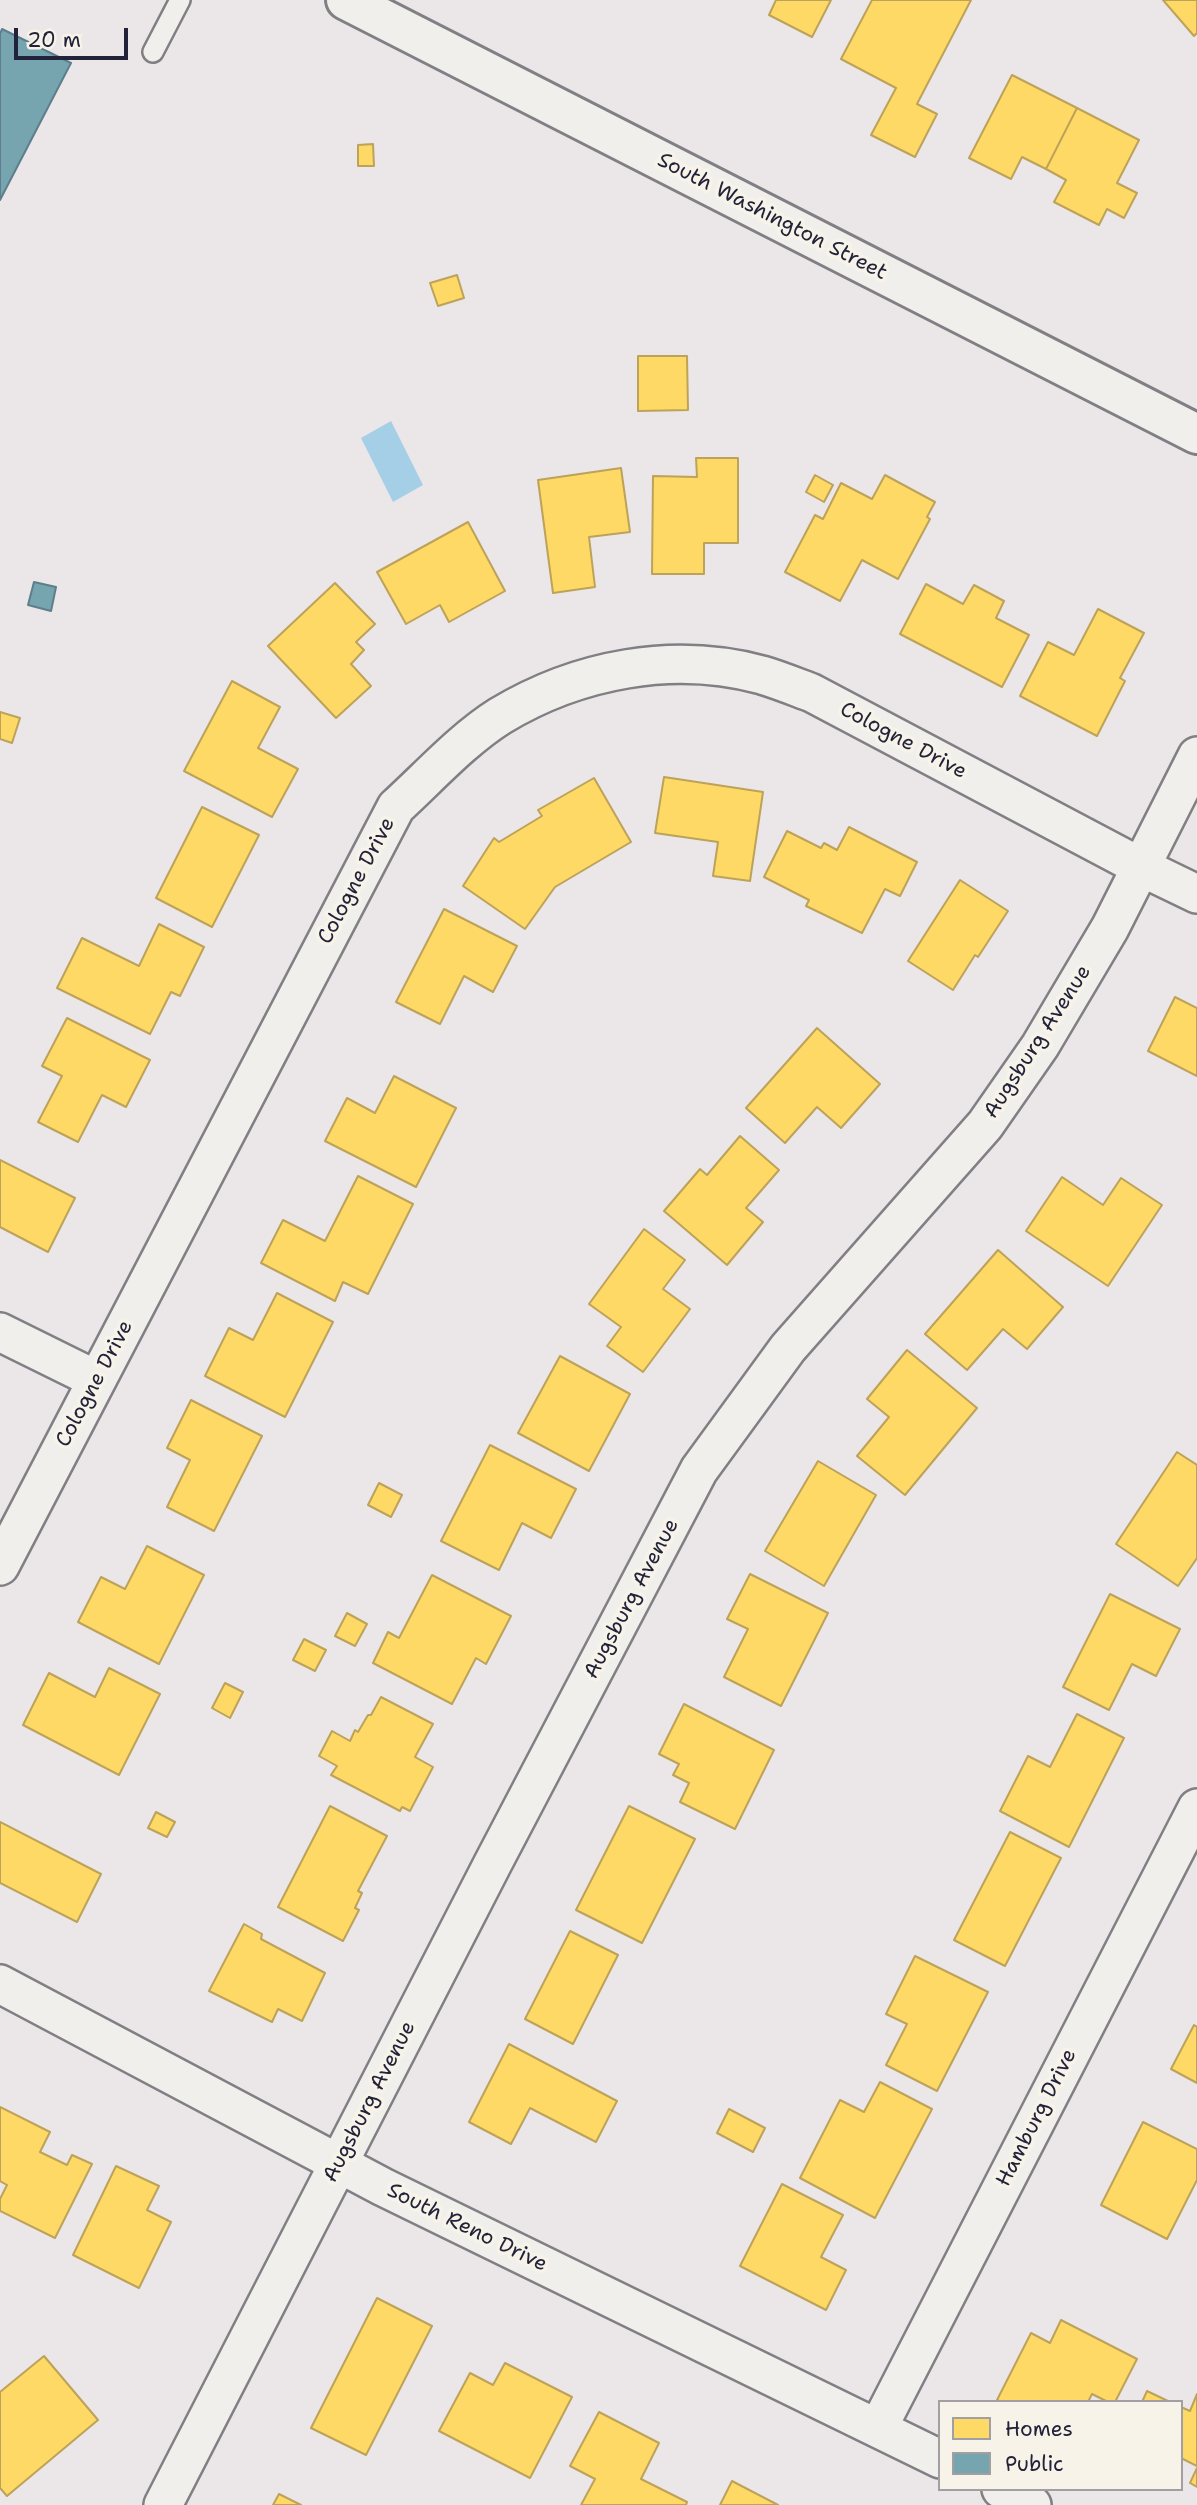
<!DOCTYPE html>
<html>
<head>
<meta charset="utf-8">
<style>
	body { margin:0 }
	#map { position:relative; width:1197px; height:2505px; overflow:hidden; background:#ebe6e7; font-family:"Shantell Sans",sans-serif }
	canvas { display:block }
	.legend { position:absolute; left:938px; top:2400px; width:245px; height:91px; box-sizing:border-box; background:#f7f3e8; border:2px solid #a29fa3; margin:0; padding:9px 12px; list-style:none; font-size:21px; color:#22223b }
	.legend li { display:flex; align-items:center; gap:14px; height:35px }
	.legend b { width:35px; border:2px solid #a29fa3 }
	.scale { position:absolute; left:14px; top:28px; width:114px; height:32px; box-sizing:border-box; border:4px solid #22223b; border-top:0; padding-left:9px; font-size:21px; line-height:24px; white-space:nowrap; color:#22223b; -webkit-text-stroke:5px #f7f3e8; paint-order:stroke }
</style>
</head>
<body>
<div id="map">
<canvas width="1197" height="2505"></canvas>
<ul class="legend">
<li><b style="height:19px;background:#ffd966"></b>Homes</li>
<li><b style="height:19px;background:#76a5af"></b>Public</li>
</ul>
<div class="scale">20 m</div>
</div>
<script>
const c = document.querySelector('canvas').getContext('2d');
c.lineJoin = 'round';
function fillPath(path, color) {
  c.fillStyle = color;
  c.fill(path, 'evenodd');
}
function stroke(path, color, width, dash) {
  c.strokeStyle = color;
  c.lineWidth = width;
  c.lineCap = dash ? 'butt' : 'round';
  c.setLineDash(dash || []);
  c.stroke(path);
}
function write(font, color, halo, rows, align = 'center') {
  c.font = font + ' "Shantell Sans",sans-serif';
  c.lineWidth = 7;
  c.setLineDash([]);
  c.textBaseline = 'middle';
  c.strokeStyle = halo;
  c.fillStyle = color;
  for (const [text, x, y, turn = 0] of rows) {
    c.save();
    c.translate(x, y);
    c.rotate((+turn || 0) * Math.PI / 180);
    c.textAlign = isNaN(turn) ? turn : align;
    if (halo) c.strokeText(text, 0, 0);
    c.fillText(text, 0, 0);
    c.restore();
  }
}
const water = new Path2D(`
	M391 421 423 485 393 502 361 438Z`);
const homes = new Path2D(`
	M776 0H831L812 37 769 15Z
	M872 0H971L917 104 937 114 915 157 871 135 896 88 841 59Z
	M1163 0H1197V33L1194 36Z
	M1012 75 1077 108 1046 169 1022 157 1011 179 969 158Z
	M1077 108 1139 140 1117 183 1137 193 1124 218 1107 209 1099 225 1054 202 1066 180 1046 169Z
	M373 144 374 166H358V145Z
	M457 275 464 298 438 306 430 283Z
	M638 356H687L688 410 638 411Z
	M696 458H738V543H704V574H652L653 476 697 477Z
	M621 468 630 532 589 537 595 587 553 593 538 480Z
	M815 475 833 485 824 502 806 492Z
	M885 475 935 502 927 517 930 519 898 579 862 560 840 601 785 572 815 515 823 519 841 483 872 499Z
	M468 522 505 591 449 622 440 605 406 624 377 572Z
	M335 583 375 624 356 642 364 650 351 664 371 686 336 718 268 646Z
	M926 584 963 604 974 585 1004 601 996 618 1029 635 1002 687 900 634Z
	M1098 609 1144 633 1120 678 1125 681 1097 736 1020 696 1048 642 1074 655Z
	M232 681 280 707 258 748 298 769 272 817 184 771Z
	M0 712 20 718 12 743 0 739Z
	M664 777 763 792 750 881 713 876 718 842 655 833Z
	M594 778 631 842 555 887 525 929 463 886 494 838 499 842 542 816 538 810Z
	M202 807 259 835 212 927 156 898Z
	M849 827 917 862 900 896 885 889 862 933 806 906 809 900 764 877 787 831 821 848 824 843 837 850Z
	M960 880 1008 911 978 957 975 955 953 990 908 961Z
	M444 909 517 946 493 992 464 976 440 1024 396 1002Z
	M159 924 204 947 180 996 171 992 150 1034 57 988 82 938 139 966Z
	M1175 997 1197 1008V1076L1148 1051Z
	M67 1018 150 1060 126 1107 102 1095 78 1142 38 1122 62 1076 42 1066Z
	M817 1028 880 1084 841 1128 817 1107 785 1143 746 1108Z
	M394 1076 456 1108 416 1187 325 1141 347 1098 375 1113Z
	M740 1136 779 1170 746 1208 763 1222 727 1265 664 1211 700 1169 707 1175Z
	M0 1160 75 1198 48 1252 0 1227Z
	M358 1176 413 1204 368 1294 343 1282 335 1301 261 1263 283 1220 325 1241Z
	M1062 1177 1103 1205 1121 1178 1162 1205 1108 1286 1026 1231Z
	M644 1229 685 1260 663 1289 690 1309 643 1372 607 1346 621 1327 589 1304Z
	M998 1250 1063 1307 1027 1349 1003 1329 967 1370 925 1334Z
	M277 1293 333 1322 285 1417 205 1376 229 1328 253 1340Z
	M907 1350 977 1408 905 1495 857 1456 889 1417 867 1399Z
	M560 1356 630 1394 589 1471 518 1433Z
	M191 1400 262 1436 214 1531 167 1507 190 1460 167 1448Z
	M490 1445 576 1489 551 1538 522 1523 499 1570 441 1541Z
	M1177 1452 1197 1465V1558L1178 1586 1116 1544Z
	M818 1461 876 1495 824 1586 765 1551Z
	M379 1483 402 1495 391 1517 368 1505Z
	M147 1546 204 1575 159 1664 78 1622 101 1577 125 1589Z
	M750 1574 828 1613 781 1706 724 1677 748 1629 727 1619Z
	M432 1575 511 1616 486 1664 476 1658 452 1704 373 1663 388 1632 399 1638Z
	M1110 1594 1180 1629 1156 1676 1132 1664 1109 1710 1063 1687Z
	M347 1613 367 1624 355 1646 335 1636Z
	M304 1639 326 1650 315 1671 293 1660Z
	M109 1668 160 1694 119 1775 23 1725 49 1673 95 1697Z
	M225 1683 243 1692 230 1718 212 1708Z
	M381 1697 433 1724 415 1757 433 1767 410 1811 402 1807 400 1811 331 1775 337 1766 319 1756 332 1731 350 1741 355 1730 358 1732 368 1715H371Z
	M684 1704 774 1750 735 1829 680 1802 689 1783 673 1775 679 1764 659 1754Z
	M1077 1714 1124 1738 1069 1847 1000 1811 1028 1756 1050 1767Z
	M330 1806 387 1836 358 1891 362 1893 355 1908 359 1910 343 1941 278 1907Z
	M629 1806 695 1839 642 1943 576 1910Z
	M156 1812 175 1822 167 1837 148 1828Z
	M0 1822 101 1874 77 1922 0 1883Z
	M1010 1832 1061 1858 1005 1966 954 1940Z
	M244 1924 262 1934 261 1939 325 1973 302 2021 278 2009 272 2022 209 1991Z
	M570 1931 618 1955 573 2044 525 2019Z
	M915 1956 988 1992 937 2091 886 2065 907 2024 886 2014Z
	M1194 2025 1197 2027V2083L1171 2069Z
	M509 2044 617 2101 596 2142 530 2108 511 2144 469 2122Z
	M880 2082 932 2109 875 2218 800 2178 840 2100 864 2112Z
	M0 2107 50 2132 40 2152 67 2165 72 2155 92 2164 55 2238 0 2211V2199L7 2185 0 2181Z
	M729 2109 765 2128 753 2152 717 2133Z
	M1143 2122 1197 2149V2180L1167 2239 1101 2205Z
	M116 2166 159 2186 147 2210 171 2222 139 2288 73 2255Z
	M782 2184 843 2215 821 2257 846 2270 826 2310 740 2266Z
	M377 2298 432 2326 366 2455 311 2428Z
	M1061 2320 1137 2359 1115 2402H1108L1092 2394 1088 2402H1001L997 2400 1031 2333 1050 2343Z
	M44 2356 98 2420 7 2496 0 2488V2392Z
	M505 2363 572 2397 530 2478 439 2431 470 2373 493 2385Z
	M1147 2391 1170 2402H1142Z
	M1197 2394V2466L1181 2458V2407L1190 2411Z
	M599 2412 659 2443 641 2479 687 2502 686 2505H581L595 2479 570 2466Z
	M1197 2468V2487L1190 2483Z
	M732 2481 778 2505H720Z
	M279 2494 301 2505H273Z`);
const public = new Path2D(`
	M2 29 71 63 0 200V34Z
	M34 582 56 587 51 611 28 605Z`);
const lane = new Path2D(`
	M153 52 180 0`);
const street = new Path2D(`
	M0 1332 97 1380
	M0 1566 396 807C429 777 462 740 500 716 578 669 673 651 762 675 779 680 796 687 812 693L1141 867 1197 894
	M0 1984 383 2187 940 2459
	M878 2428 1197 1808
	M1001 2489 1032 2505
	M163 2505 493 1863 699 1470 788 1348 985 1125 1040 1046 1110 928 1197 756`);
const secondary = new Path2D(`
	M346 0 1197 434`);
const streetNames = [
	["South Washington Street",772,217,27],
	["Cologne Drive",903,741,28],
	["Cologne Drive",357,881,-62],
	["Augsburg Avenue",1038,1042,-57],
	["Cologne Drive",95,1384,-62],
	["Augsburg Avenue",632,1599,-62],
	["Augsburg Avenue",370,2102,-63],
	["Hamburg Drive",1037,2118,-63],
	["South Reno Drive",467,2228,26]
];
fillPath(water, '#a5cfe7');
fillPath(homes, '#ffd966');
stroke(homes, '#bda259', 2);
fillPath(public, '#76a5af');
stroke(public, '#5d7e8c', 2);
stroke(lane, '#817f84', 24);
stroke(street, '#817f84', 42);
stroke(secondary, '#817f84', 44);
stroke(lane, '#f1efec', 19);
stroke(street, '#f1efec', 37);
stroke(secondary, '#f1efec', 38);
write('21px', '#22223b', '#f7f3e8', streetNames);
</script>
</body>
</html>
